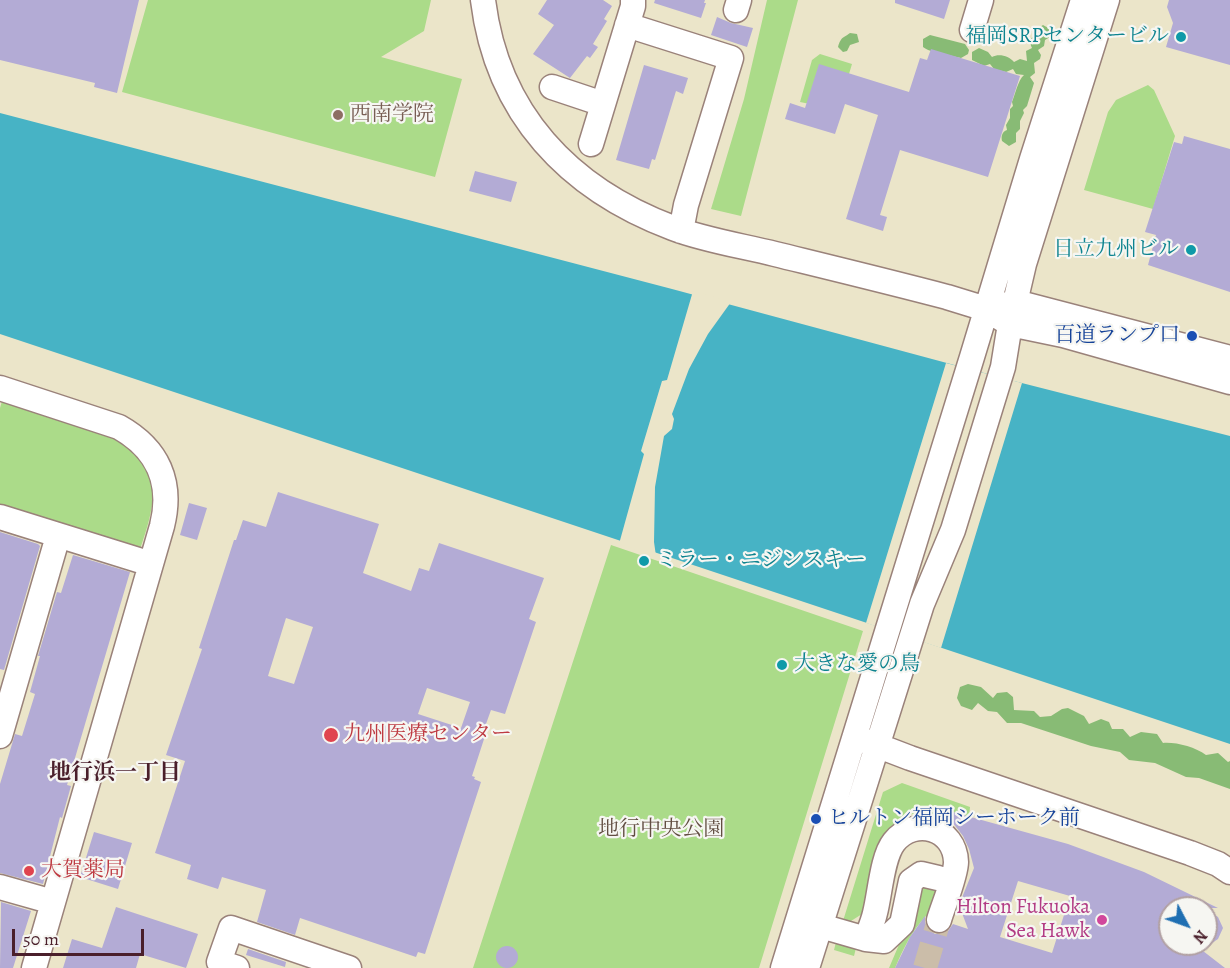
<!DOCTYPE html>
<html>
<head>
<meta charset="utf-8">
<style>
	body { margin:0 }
	#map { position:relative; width:1230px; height:968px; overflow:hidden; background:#ebe5c9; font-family:Alegreya,serif }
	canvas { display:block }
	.north { position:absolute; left:1158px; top:896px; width:60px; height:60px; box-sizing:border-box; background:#f6f6f2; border:2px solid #b1a0a2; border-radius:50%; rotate:131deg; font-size:16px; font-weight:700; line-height:24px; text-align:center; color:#4a1f2b }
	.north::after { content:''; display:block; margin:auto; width:21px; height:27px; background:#1f6fb2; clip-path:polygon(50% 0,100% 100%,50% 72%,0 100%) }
	.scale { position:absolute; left:12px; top:929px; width:132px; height:27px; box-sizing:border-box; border:3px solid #4a1f2b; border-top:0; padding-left:8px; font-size:18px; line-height:21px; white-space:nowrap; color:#4a1f2b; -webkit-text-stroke:4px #f6f6f2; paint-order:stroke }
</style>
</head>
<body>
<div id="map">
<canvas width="1230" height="968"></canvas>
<div class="north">N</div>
<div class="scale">50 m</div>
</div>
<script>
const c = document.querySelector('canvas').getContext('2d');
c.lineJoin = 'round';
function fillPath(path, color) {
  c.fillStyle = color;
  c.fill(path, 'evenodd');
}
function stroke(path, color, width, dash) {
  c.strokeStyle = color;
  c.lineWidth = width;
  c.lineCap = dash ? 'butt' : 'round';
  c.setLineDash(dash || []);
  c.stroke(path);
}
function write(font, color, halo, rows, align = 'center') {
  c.font = font + ' Alegreya,"Noto Serif JP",serif';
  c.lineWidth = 4.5;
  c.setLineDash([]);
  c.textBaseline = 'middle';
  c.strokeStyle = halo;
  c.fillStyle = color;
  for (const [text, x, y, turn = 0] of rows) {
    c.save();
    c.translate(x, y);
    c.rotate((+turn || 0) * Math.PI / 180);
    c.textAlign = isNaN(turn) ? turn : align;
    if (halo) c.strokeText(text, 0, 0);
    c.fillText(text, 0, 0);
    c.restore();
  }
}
const green = new Path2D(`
	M148 0H431L424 31 381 57 462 79 435 177 122 92Z
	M767 0H798L741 216 711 209 744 99Z
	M820 54 852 64 849 74 810 104 800 102 812 60Z
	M1148 85 1154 90 1175 136 1153 209 1084 190 1108 112 1116 100Z
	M2 401 114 438C166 468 156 502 140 550L0 506V408Z
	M611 545 863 631 759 968H473Z
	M902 783 970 807 969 817 943 809 941 815C932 814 922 812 913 814 875 821 870 883 862 914L851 921H843L883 792Z
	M924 886 938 892 931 917 926 916C912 931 903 949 895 968H889Z
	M836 942 856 948 854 956 834 950Z`);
const forest = new Path2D(`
	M1043 25 1050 29V37L1045 40 1044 46 1038 50 1041 55 1040 59 1034 63 1035 73 1030 77 1034 83 1027 106 1023 110 1024 113 1020 121V129L1016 133V142L1009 146 1002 141C1001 136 1002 132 1007 130L1006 125 1010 118V109L1013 106 1012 102C1015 95 1018 80 1024 75L1016 74 1013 69 1006 72 994 69 990 64 984 66 972 60V52L979 48 988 52 992 57C999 53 1009 56 1014 62L1020 59 1027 61 1026 51 1032 48C1029 42 1030 37 1036 35L1037 29Z
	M850 33 857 34 859 42 850 45 847 51 843 52 838 47C841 36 844 38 850 33Z
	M930 35 965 44 969 50 968 54 961 58C950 55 930 53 923 47V39Z
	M968 684 981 687 993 698 997 693 1007 692 1013 697 1014 710 1034 711 1040 717 1051 716 1062 709 1068 708 1084 716 1089 724 1101 719 1109 722 1112 729H1123L1130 737 1141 732 1157 734 1163 743C1176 742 1195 747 1206 755L1218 753 1228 762 1230 761V789L1199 778 1186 777 1155 763 1129 760 1120 752 1091 746 1021 723H1007L997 712 988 711 978 703 972 710 961 706 957 698 960 687Z`);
const water = new Path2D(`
	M0 113 672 289 1010 380 1230 436V744L0 334Z`);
const pier = new Path2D(`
	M693 291 731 302 708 334 689 369 672 414 674 419 672 429 664 436 655 487 654 542 656 556 619 544 644 454 641 451 662 381 667 380Z
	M946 363 1022 383 941 648 866 623Z`);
const building = new Path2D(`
	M0 0H139L117 93 94 87 95 83 0 60Z
	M547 0H603L612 6 604 19 607 21 593 44 598 47 590 58 587 56 570 78 533 54 554 25 538 14Z
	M655 0H705L704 3H706L701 18 654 3Z
	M895 0H950L944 19 895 3Z
	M1169 0H1230V65L1166 47 1173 23 1167 7Z
	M717 17 731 23 753 28 747 47 711 35Z
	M931 49 1020 76 988 177 900 150 880 215 887 217 883 231 846 219 878 115 845 104 835 134 785 119 790 103 805 108 819 64 909 92 920 58 927 60Z
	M644 65 688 78 683 94 676 91 655 160 652 159 649 169 616 160Z
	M1184 136 1230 149V292L1148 265 1156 235 1145 232 1174 142 1182 144Z
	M475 171 517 182 511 202 469 191Z
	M278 492 379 524 363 573 411 591 419 568 429 571 439 543 544 578 529 619 536 622 505 714 491 710 482 735 485 736 472 776 475 777 474 779 481 782 425 954 418 952 416 957 300 918 295 935 257 922 266 890 222 877 218 889 187 879 191 865 155 853 185 761 166 755 202 649 199 648 234 540H236L243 520 266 527ZM286 618 313 627 294 684 268 676ZM427 688 470 702 461 728 418 714Z
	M189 503 207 508 197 540 180 535Z
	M0 532 38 544 40 546 4 670 0 669Z
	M73 555 130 572 67 785 71 786 62 818 60 817 43 884 0 873V784L15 734 22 736 35 694 30 692 40 656H38L57 592 61 593Z
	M942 809 1068 844 1144 872 1218 908H1170V944H1194L1225 968H895L910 937 925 916V922L928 929 935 934H943L948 931 953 924 968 929 959 905 974 868 969 849 963 836ZM1018 881 1070 896 1052 953 1000 937Z
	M94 832 132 843 118 889 80 877Z
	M1 902 31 911 13 968H0Z
	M116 907 198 934 186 968 140 954 136 968H63L72 939 102 948Z
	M1206 909 1218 917 1223 928 1218 939 1206 947Z
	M496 957a11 11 0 1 1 22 0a11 11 0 1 1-22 0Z
	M248 949 286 962 285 967 246 955Z`);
const minorTunnel = new Path2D(`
	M925 968 939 920`);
const minor = new Path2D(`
	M483 0C497 114 569 189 673 228 704 240 743 246 775 254 832 268 890 282 947 297L986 309 1010 324 1063 335 1230 382
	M736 10 739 0
	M627 25 731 58 686 205 681 231
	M972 30 981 0
	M552 87 603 104
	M591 144 633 6V0
	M1000 306 1016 302 1230 358
	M0 388 119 427C158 449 173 482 162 526L34 968
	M0 517 151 564
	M0 736 58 536
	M863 740 910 758 1190 853 1218 864 1230 872
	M0 887 53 902
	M807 922 866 939C869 931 873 922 875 913 880 894 882 857 894 842 915 816 955 828 956 862 956 876 943 906 939 920
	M866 939 884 941 902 924 911 881 921 874 938 878
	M237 968 219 962 231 928 349 968
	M783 968 972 357 1032 159 1083 0
	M807 968 922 604 953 530 1003 367 1010 324 1024 264 1107 0`);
const markers = [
	[1181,37,6,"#0f9aa8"],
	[338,115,6,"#8d6e63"],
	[1191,250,6,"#0f9aa8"],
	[1192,336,6,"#1a4fb4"],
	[644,561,6,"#0f9aa8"],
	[782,665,6,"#0f9aa8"],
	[331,735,8,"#e0444e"],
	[816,819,6,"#1a4fb4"],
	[29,871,6,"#e0444e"],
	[1102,920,6,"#d1479c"]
];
const cultureNames = [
	["福岡SRPセンタービル",1169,37],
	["日立九州ビル",1179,250],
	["ミラー・ニジンスキー",656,561,"left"],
	["大きな愛の鳥",794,665,"left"]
];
const educationNames = [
	["西南学院",350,115]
];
const transitNames = [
	["百道ランプ口",1180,336],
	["ヒルトン福岡シーホーク前",828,819,"left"]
];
const healthNames = [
	["九州医療センター",344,735],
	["大賀薬局",41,871]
];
const parkNames = [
	["地行中央公園",661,830]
];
const hotelNames = [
	["Hilton Fukuoka",1090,908],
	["Sea Hawk",1090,932]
];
const neighbourhoodNames = [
	["地行浜一丁目",115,774]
];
fillPath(green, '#abdb89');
fillPath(forest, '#88bb75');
fillPath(water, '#47b3c5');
fillPath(pier, '#ebe5c9');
fillPath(building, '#b3abd5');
stroke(minorTunnel, '#cbbda9', 24, [24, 12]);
stroke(minor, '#9a827a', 27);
stroke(minor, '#fff', 24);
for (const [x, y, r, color] of markers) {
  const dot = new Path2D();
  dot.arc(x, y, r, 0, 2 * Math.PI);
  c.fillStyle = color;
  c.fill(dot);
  stroke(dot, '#f6f6f2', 2);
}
write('21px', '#0d838f', '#f6f6f2', cultureNames, 'right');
write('21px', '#785e54', '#f6f6f2', educationNames, 'left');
write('21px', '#164399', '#f6f6f2', transitNames, 'right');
write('21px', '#be3a42', '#f6f6f2', healthNames, 'left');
write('21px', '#624e42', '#f6f6f2', parkNames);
write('21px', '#b23c85', '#f6f6f2', hotelNames, 'right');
write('bold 22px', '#4a1f2b', '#f6f6f2', neighbourhoodNames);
</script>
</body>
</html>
